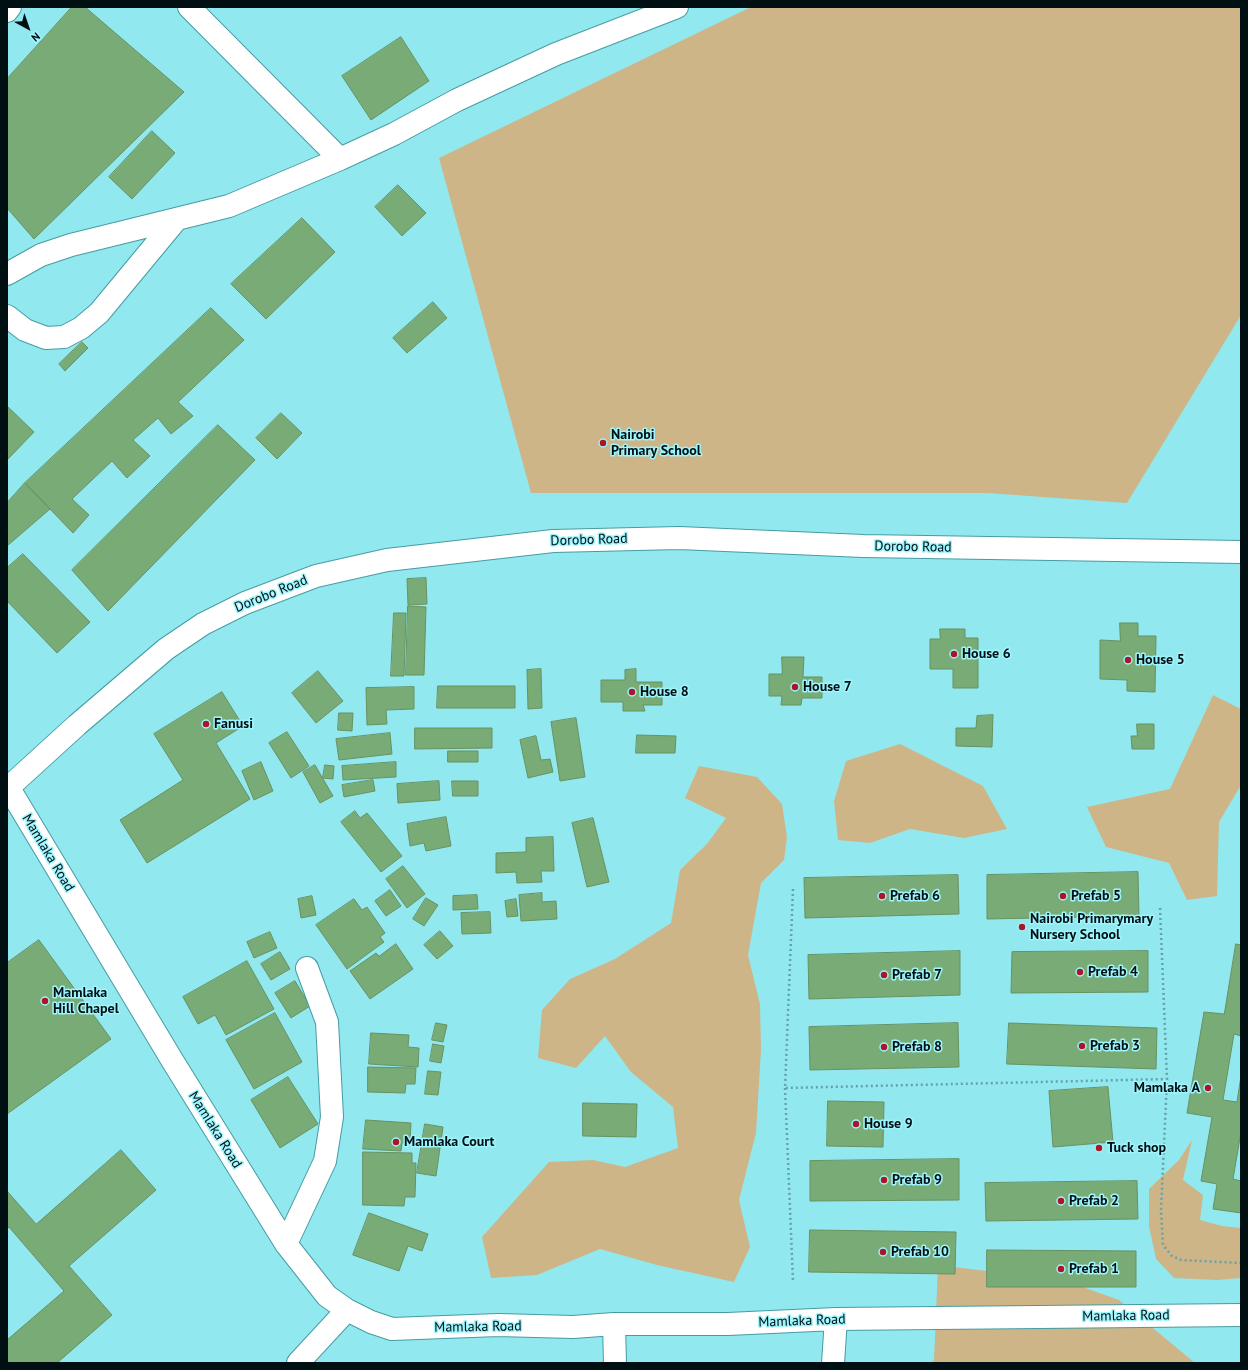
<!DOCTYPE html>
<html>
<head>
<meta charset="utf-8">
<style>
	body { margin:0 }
	#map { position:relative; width:1248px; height:1370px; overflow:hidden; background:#92e8ef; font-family:"PT Sans",sans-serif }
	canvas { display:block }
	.frame { position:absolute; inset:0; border:8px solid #000f12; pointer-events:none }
	.north { position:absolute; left:8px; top:8px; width:40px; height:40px; -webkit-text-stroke:3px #9ff5fd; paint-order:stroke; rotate:140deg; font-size:11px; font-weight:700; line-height:16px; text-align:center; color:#000f12 }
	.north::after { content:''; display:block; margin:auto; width:14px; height:18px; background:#000f12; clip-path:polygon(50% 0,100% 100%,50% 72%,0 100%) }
</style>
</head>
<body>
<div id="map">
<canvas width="1248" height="1370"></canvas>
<div class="frame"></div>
<div class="north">N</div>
</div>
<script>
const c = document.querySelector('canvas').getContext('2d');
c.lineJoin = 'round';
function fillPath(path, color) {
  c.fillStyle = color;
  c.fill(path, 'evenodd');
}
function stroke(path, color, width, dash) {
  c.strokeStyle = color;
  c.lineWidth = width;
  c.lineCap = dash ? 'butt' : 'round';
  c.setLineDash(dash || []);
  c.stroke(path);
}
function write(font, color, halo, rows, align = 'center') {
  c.font = font + ' "PT Sans",sans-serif';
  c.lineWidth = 3;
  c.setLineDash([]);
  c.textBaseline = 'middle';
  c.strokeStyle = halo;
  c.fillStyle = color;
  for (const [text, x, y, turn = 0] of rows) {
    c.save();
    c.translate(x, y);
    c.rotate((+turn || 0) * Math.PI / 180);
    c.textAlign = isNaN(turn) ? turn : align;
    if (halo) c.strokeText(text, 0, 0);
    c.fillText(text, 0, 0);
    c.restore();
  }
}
const green = new Path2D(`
	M751 7H1241V315L1127 503 987 493H531L439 158Z
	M1213 695 1241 709V785L1219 822 1217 896 1187 900 1169 863 1106 847 1087 807 1170 789Z
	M900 744 983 786 1007 829 964 838 910 829 870 843 838 840 834 801 846 761Z
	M699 766 757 777 782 804 787 837 784 860 761 883 748 955 760 1004 761 1050 756 1133 739 1200 750 1247 734 1282 657 1265 600 1249 537 1275 491 1278 482 1237 549 1162 593 1160 625 1167 678 1148 673 1107 631 1072 605 1036 576 1068 538 1058 542 1010 570 979 615 959 671 923 680 870 707 844 726 818 685 798Z
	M1192 1140 1183 1180 1203 1195 1200 1220 1222 1226 1241 1228V1278L1217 1280 1174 1278 1156 1259 1149 1226V1189L1179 1160Z
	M938 1265 1027 1276 1080 1286 1119 1300 1195 1363H931L934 1360Z`);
const building = new Path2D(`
	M72 7H85L184 92 34 239 7 208V79Z
	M401 37 429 81 371 120 342 76Z
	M152 131 175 153 132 199 109 177Z
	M398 185 426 213 402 236 375 207Z
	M302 218 335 252 266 319 231 284Z
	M433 302 447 318 407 353 393 338Z
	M211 308 244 340 178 402 193 416 171 434 158 418 133 440 150 456 127 478 112 461 72 499 89 515 73 533 25 483Z
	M82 342 88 348 65 371 59 364Z
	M7 406 34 432 7 460Z
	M281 413 302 433 277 459 256 438Z
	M218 425 255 460 108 611 72 570Z
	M25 483 50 509 7 546V503Z
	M23 554 90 622 57 653 7 601V568Z
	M426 578 427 604 408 605 407 579Z
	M408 606 426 607 424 675H406Z
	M394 613H406L404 676H391Z
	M1120 623H1138V636H1156L1155 692 1127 691V680L1100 679V640L1120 641Z
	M940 629H965V638H978V688H953V669H930V639H940Z
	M782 657H804L803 677H822V698H802L801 705H781L782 696H769V674H782Z
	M541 669 542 708 528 709 527 670Z
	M636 669V682H662V705H643L645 711H623V702H601V680H625V670Z
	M318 671 343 701 316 723 292 693Z
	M438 686H515V708H437Z
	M414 687V709L386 710 387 724 367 725 366 688Z
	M222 692 243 726 216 743 250 799 147 863 120 820 183 780 154 734Z
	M339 713H353L352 731 338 730Z
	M993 715 992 747 956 746V728H976L977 716Z
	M576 718 585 777 560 781 551 722Z
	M1137 724H1154V749H1132L1131 736H1137Z
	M415 728H492V748L415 749Z
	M287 732 309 766 291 778 269 743Z
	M390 733 392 754 339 760 336 739Z
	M637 735 676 736 675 753H636Z
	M536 736 541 760 550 759 553 772 528 778 520 740Z
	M448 751H478V762H448Z
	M261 762 273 791 254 800 242 771Z
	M396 762V777L343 780 342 766Z
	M315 765 333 796 320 803 303 772Z
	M325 765 334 766 333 779 323 778Z
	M373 780 375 791 344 797 342 785Z
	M439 781 440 800 398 803 397 784Z
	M452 781H478V796H453Z
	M355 811 360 818 367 813 402 856 381 872 341 822Z
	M446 817 451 846 426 851 424 843 410 846 407 824Z
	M593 818 609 882 587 887 572 823Z
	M553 837 554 871H541L542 882 517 883 516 872 496 873V853L526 852V838Z
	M403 866 425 894 407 908 386 879Z
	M1138 872 1139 916 987 919V875Z
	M958 875 959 914 805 918 804 878Z
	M390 890 401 906 386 916 375 901Z
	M542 893V902L556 901 557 919 521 921 519 895Z
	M477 895 478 909 453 910V896Z
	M312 896 316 915 301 918 298 899Z
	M426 898 438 905 424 926 413 919Z
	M354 899 362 910 367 907 385 933 380 937 384 942 347 969 316 925Z
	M516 899 518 916 507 917 505 901Z
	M490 912 491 933 462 934 461 913Z
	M440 931 453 946 437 959 424 945Z
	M270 932 277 948 254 958 247 942Z
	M39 940 111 1039 7 1114V963Z
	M396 944 413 969 370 999 350 971 376 953 379 956Z
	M1236 944 1241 945V1036L1234 1034 1223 1100 1237 1102 1241 1076V1132L1233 1179 1241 1181V1213L1213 1209 1217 1184 1201 1181 1212 1117 1187 1113 1204 1012 1224 1014Z
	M960 951V995L809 999 808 955Z
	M1148 951V992L1011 993 1012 952Z
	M280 952 290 969 271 980 261 964Z
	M247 961 274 1009 226 1035 215 1015 198 1024 183 997Z
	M295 981 310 1006 291 1018 275 993Z
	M275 1013 302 1062 254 1089 226 1040Z
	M436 1023 447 1025 443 1042 432 1040Z
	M958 1023 959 1067 810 1070 809 1027Z
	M1009 1023 1157 1028 1156 1069 1007 1064Z
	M371 1033 409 1035 408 1047 419 1048 418 1067 369 1064Z
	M433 1044 444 1046 441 1063 430 1061Z
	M368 1067 416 1068 415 1084H406L405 1093 368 1092Z
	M428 1071 441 1072 438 1095 425 1094Z
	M288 1077 318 1124 280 1148 251 1100Z
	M1108 1087 1113 1142 1053 1147 1049 1091Z
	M828 1101 884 1102 883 1147 827 1146Z
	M583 1103 637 1104 636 1137 583 1136Z
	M366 1120 411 1123 410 1141 402 1143 401 1151 363 1149Z
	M425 1124 443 1127 436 1176 417 1173Z
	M121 1150 156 1190 69 1266 112 1315 57 1363H7V1340L64 1291 9 1227 7 1229V1191L36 1224Z
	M363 1152 412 1153V1163H416L415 1197H405L404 1206 363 1205Z
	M959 1159V1200L810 1201V1161Z
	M1137 1181 1138 1219 986 1221 985 1183Z
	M369 1213 428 1234 422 1251 408 1246 399 1271 353 1255Z
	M810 1230 956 1232 955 1274 809 1272Z
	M987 1250 1136 1251V1287H987Z`);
const path = new Path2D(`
	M793 889 785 1088 1167 1079
	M1160 908 1167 1079 1161 1210 1163 1245 1172 1256 1181 1260 1241 1263
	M785 1088 793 1281`);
const minor = new Path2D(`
	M189 7 340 159
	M7 11 10 7
	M7 274 41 255 71 245 229 206 340 159 394 134 457 100 556 54 677 7
	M7 316 25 330 46 338 64 337 81 328 99 313 176 220
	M7 785 172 1060 286 1244 327 1296 347 1310 371 1322 392 1329 498 1325 573 1327 614 1324H728L836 1319 1241 1315
	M9 787 77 725 166 649 203 624 245 603 316 576 387 560 553 541 679 538 863 546 1241 552
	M286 1244 325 1161 332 1117 327 1022 307 968
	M614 1324 615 1363
	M298 1363 347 1310
	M833 1363 836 1319`);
const markers = [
	[603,443,4,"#ab1626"],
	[954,654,4,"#ab1626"],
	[1128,660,4,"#ab1626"],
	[795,687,4,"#ab1626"],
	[632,692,4,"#ab1626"],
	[206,724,4,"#ab1626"],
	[882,896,4,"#ab1626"],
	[1063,896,4,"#ab1626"],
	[1022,927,4,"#ab1626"],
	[1080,972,4,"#ab1626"],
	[884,975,4,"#ab1626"],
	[45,1001,4,"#ab1626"],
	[1082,1046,4,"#ab1626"],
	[884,1047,4,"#ab1626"],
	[1208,1088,4,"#ab1626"],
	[856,1124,4,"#ab1626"],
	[396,1142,4,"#ab1626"],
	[1099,1148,4,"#ab1626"],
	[884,1180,4,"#ab1626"],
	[1061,1201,4,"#ab1626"],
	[883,1252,4,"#ab1626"],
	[1061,1269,4,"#ab1626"]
];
const poiNames = [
	["Nairobi",611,435],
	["Primary School",611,451],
	["House 6",962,654],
	["House 5",1136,660],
	["House 7",803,687],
	["House 8",640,692],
	["Fanusi",214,724],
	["Prefab 6",890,896],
	["Prefab 5",1071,896],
	["Nairobi Primarymary",1030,919],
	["Nursery School",1030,935],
	["Prefab 4",1088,972],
	["Prefab 7",892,975],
	["Mamlaka",53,993],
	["Hill Chapel",53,1009],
	["Prefab 3",1090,1046],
	["Prefab 8",892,1047],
	["Mamlaka A",1200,1088,"right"],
	["House 9",864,1124],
	["Mamlaka Court",404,1142],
	["Tuck shop",1107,1148],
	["Prefab 9",892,1180],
	["Prefab 2",1069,1201],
	["Prefab 10",891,1252],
	["Prefab 1",1069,1269]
];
const streetNames = [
	["Dorobo Road",589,540,-2],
	["Dorobo Road",913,547,1],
	["Dorobo Road",271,594,-22],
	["Mamlaka Road",48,853,59],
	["Mamlaka Road",215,1130,58],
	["Mamlaka Road",1126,1316,-1],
	["Mamlaka Road",802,1321,-2],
	["Mamlaka Road",478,1327,-1]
];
fillPath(green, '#cdb588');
fillPath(building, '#78ab75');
stroke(building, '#669263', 1);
stroke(minor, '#459ca4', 24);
stroke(path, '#63a2a8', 2.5, [2, 3]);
stroke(minor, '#fff', 22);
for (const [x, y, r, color] of markers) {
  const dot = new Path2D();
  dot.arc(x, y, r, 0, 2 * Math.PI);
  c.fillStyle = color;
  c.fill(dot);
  stroke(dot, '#9ff5fd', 1.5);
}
write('bold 14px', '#000f12', '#9ff5fd', poiNames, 'left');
write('14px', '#000f12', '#9ff5fd', streetNames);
</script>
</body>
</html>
